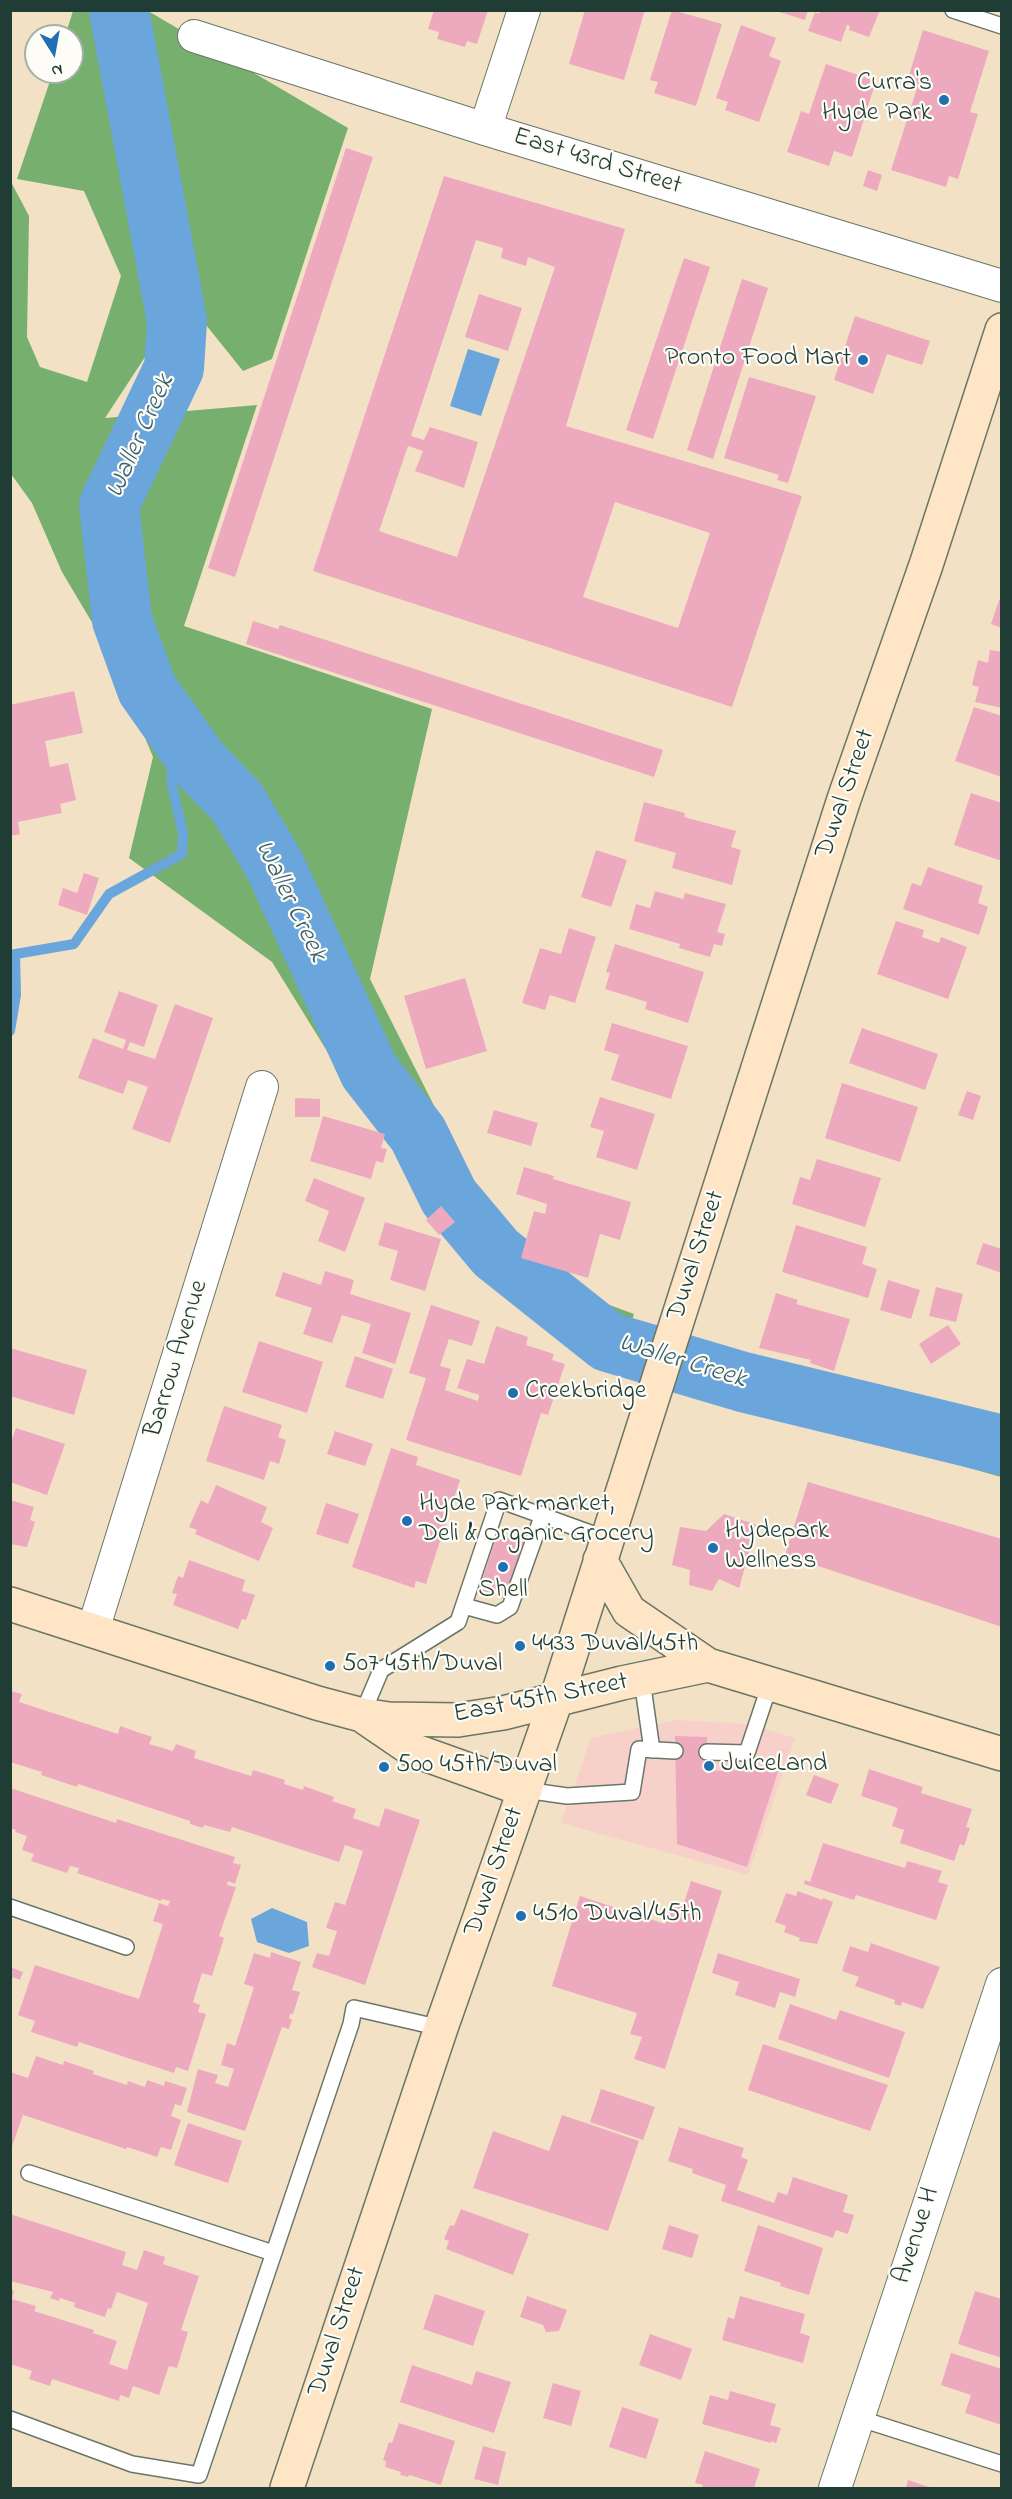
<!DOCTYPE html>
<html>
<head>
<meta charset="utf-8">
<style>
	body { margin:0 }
	#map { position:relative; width:1012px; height:2499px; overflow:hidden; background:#f3e1c6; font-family:"Indie Flower",sans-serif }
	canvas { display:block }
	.frame { position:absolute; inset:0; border:12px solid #1f3d34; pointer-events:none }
	.north { position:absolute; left:24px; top:24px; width:60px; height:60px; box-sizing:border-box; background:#fdfcf7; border:2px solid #a4b0a9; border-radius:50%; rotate:169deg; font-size:16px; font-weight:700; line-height:24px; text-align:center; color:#1f3d34 }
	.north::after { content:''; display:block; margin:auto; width:21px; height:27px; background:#1f6fb2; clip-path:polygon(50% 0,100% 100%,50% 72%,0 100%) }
</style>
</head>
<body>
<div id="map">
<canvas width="1012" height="2499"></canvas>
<div class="frame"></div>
<div class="north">N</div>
</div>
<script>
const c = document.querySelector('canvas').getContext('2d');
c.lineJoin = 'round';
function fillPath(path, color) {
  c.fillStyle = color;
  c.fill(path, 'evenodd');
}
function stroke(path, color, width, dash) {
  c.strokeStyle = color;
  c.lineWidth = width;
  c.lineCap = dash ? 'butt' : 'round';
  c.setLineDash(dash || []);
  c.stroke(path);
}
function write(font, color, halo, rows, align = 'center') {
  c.font = font + ' "Indie Flower",sans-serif';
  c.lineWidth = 4.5;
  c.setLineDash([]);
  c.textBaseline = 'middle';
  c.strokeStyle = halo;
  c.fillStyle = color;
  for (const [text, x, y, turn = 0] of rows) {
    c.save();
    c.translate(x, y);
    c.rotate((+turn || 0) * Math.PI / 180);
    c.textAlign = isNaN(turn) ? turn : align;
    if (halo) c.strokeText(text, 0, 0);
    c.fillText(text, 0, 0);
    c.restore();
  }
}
const built = new Path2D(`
	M676 1720 748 1724 795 1738 748 1875 561 1823 591 1738Z`);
const forest = new Path2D(`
	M73 11H148L348 128 272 359 243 371 202 320 163 306 149 351 105 418 257 405 184 626 432 709 370 979 509 1254 577 1293 634 1314 616 1373 457 1234 397 1144 343 1077 272 962 129 858 153 757 109 651 62 572 32 503 11 474 10 180 29 216 27 337 40 367 87 382 121 276 84 191 17 179 53 72H72V36H65Z
	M718 1345 739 1353 1001 1420V1477L792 1418 697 1398Z`);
const water = new Path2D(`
	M468 349 500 359 481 416 450 406Z
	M272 1908 307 1922 309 1946 289 1953 257 1942 251 1919Z`);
const stream = new Path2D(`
	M10 955 74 944 109 894 182 854 183 833 172 786 171 722
	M10 1031 16 995 15 954`);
const river = new Path2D(`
	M119 10 177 321 174 368 109 505 122 620 147 689 200 764 237 802 275 866 369 1071 418 1134 449 1197 496 1253 608 1342 743 1382 1002 1445`);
const building = new Path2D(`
	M434 10H488L477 44 467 41 465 47 437 39 439 32 428 29Z
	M585 10H645L624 80 569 64Z
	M672 10 722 24 696 106 654 93 658 82 650 80Z
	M773 10H808L805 20Z
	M820 10H880L869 37 849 30 850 26 847 25 841 42 808 31 815 12 819 14Z
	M741 25 776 38 769 56 781 61 759 122 725 110 728 102 716 98Z
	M923 30 989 51 970 112 978 114 958 179 949 176 946 187 891 170 917 88 906 85Z
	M826 64 876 81 852 157 834 151 829 166 787 152 801 111 809 114Z
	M346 148 373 157 235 577 208 568Z
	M868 170 882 175 877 191 863 186Z
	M444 176 625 229 566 426 802 496 732 707 313 571ZM476 240 503 248 501 258 526 266 528 257 555 267 457 557 379 531 408 446 423 451 415 471 464 488 478 442 430 427 424 440 411 436ZM615 502 710 533 678 628 583 597Z
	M684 258 710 267 653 439 626 430Z
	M742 279 768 288 713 459 687 450Z
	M479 294 522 308 508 351 465 337Z
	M855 316 930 341 922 365 887 354 873 394 834 380Z
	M749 377 816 396 788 483 777 480 779 475 724 458Z
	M999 600 1002 601V628L991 624Z
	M253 621 278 629 280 625 663 750 654 777 246 644Z
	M990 650 1002 652V708L975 702 979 687 972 685 978 660 988 663Z
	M74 691 83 733 45 741 50 767 68 763 76 800 60 804 62 813 18 822 20 834 10 836V705Z
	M974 707 1002 716V777L955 761Z
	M971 793 1002 803V861L954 845Z
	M644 802 685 813 684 817 736 831 731 847 741 850 732 885 672 868 676 853 634 841Z
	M596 850 627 860 611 907 581 897Z
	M928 867 983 886 978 903 988 907 979 935 903 909 912 883 921 886Z
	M84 873 99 878 87 915 58 905 63 888 77 893Z
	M655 891 683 899 685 893 726 904 717 932 725 934 722 946 714 944 710 957 679 948 680 944 629 929 636 904 650 908Z
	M896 921 924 930 922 937 939 943 941 937 967 947 948 999 877 974Z
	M569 928 596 937 575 1003 550 995 545 1010 522 1003 540 948 561 954Z
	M615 944 704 972 688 1023 645 1009 647 1002 605 989 610 973 606 972Z
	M465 978 487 1051 426 1069 404 996Z
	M119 991 158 1005 144 1047 130 1042 127 1050 155 1059 175 1004 213 1018 170 1143 132 1129 148 1087 128 1080 123 1094 78 1078 93 1038 123 1049 126 1040 104 1032Z
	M612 1023 688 1046 671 1099 611 1080 619 1055 604 1050Z
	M862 1028 938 1054 925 1090 849 1063Z
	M842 1083 918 1107 900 1162 825 1138Z
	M967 1091 981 1096 973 1120 958 1115Z
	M600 1097 655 1114 637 1170 596 1157 604 1131 590 1127Z
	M295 1098 320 1099V1117H295Z
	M494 1110 538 1123 531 1146 487 1133Z
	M323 1116 385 1134 381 1148 387 1149 383 1163 376 1161 371 1179 310 1161Z
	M817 1159 881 1178 865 1227 792 1204 800 1177 810 1180Z
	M524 1167 554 1176 553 1179 631 1202 620 1240 600 1234 588 1278 521 1258 534 1211 545 1214 547 1204 516 1194Z
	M314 1178 365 1198 345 1252 318 1241 329 1211 305 1201Z
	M441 1206 455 1222 439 1235 426 1220Z
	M385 1222 441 1239 425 1291 390 1280 398 1251 378 1245Z
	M796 1225 867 1247 862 1264 877 1269 868 1298 782 1272Z
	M983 1243 1002 1249V1273L976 1264Z
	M325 1271 354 1280 350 1294 411 1313 395 1364 362 1353 371 1324 342 1315 332 1343 303 1334 312 1308 275 1296 283 1272 321 1285Z
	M888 1280 920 1290 911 1319 880 1310Z
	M936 1287 963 1294 956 1322 929 1316Z
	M776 1293 798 1300 796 1304 850 1319 834 1371 810 1363 811 1360 759 1348Z
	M431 1305 480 1321 472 1346 449 1339 440 1366 451 1369 445 1390 478 1401 479 1395 457 1388 467 1359 484 1364 496 1326 528 1337 526 1345 554 1354 552 1360 565 1364 548 1415 541 1413 521 1476 406 1440 426 1378 409 1373Z
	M948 1325 961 1344 931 1364 919 1344Z
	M259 1341 323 1362 307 1413 242 1392Z
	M10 1348 87 1370 74 1415 10 1396Z
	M355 1356 393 1369 383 1399 345 1387Z
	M224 1406 282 1425 278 1437 286 1440 279 1464 270 1461 264 1480 206 1461Z
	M16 1428 65 1444 47 1495 10 1482V1444Z
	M335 1431 373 1444 365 1466 327 1454Z
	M391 1448 418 1457 416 1465 460 1480 426 1584 416 1581 414 1588 352 1567Z
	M808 1482 1002 1539V1627L785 1555Z
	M216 1485 267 1507 261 1522 273 1528 259 1561 195 1534 197 1530 189 1527 201 1500 208 1504Z
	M10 1500 34 1507 30 1520 35 1522 27 1547 10 1544Z
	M326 1503 359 1514 348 1544 316 1534Z
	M724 1514 757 1525 739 1588 719 1579 712 1591 689 1585 690 1570 672 1565 680 1527 706 1531Z
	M497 1534 528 1544 511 1593 504 1598 479 1590Z
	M189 1560 245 1580 242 1591 255 1595 246 1620 242 1619 238 1629 173 1605 177 1594 172 1593 178 1576 183 1578Z
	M10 1691 22 1694 19 1702 118 1734 120 1726 152 1737 149 1744 173 1751 176 1744 196 1751 194 1758 251 1776 253 1770 285 1780 284 1784 303 1790 304 1786 334 1797 332 1801 356 1809 353 1818 379 1827 385 1808 420 1820 365 1985 312 1967 317 1953 329 1956 337 1931 326 1928 335 1902 345 1905 363 1851 345 1845 339 1862 232 1827 230 1832 204 1825 203 1828 190 1824V1821L78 1784 77 1787 41 1775 42 1772 10 1762Z
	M675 1736 707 1737V1771L779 1769 747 1867 677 1844Z
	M869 1769 923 1787 921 1793 972 1809 966 1827 970 1828 964 1846 960 1844 954 1861 900 1843 904 1830 892 1826 898 1808 861 1796Z
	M814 1775 839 1784 831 1804 806 1795Z
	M10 1788 116 1823 117 1819 235 1857 233 1863 241 1865 235 1884 228 1881 227 1885 236 1887 219 1936 224 1938 212 1976 202 1973 193 2002 200 2005 198 2012 206 2014 188 2071 176 2067 174 2073 79 2042 77 2047 31 2032 35 2021 18 2015 35 1965 139 1999 163 1924 153 1921 159 1903 168 1906 170 1901 162 1899 161 1901 77 1873 79 1868 70 1866 67 1873 31 1861 34 1854 22 1850 27 1836 15 1832 16 1830 10 1828Z
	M823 1843 905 1868 907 1861 942 1871 938 1882 948 1885 936 1920 856 1895 854 1900 804 1884 805 1880 810 1882Z
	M691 1881 722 1891 665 2069 634 2059 642 2037 630 2034 637 2013 552 1986 580 1896 665 1924 671 1902 683 1906Z
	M798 1891 822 1900 823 1898 833 1902 817 1944 799 1941 800 1938 784 1932 786 1926 775 1922 786 1893 796 1896Z
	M871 1943 940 1967 923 2009 902 2002 901 2006 894 2004 895 2000 855 1986 859 1977 842 1971 850 1946 868 1952Z
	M271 1952 301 1962 292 1990 300 1992 293 2014H290L289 2018 292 2020 289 2029 282 2027 245 2131 187 2112 198 2069 218 2075 215 2083 228 2087 234 2069 221 2065 227 2043 235 2046 254 1987 244 1984 254 1953 270 1958Z
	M718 1953 800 1979 795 1997 780 1992 775 2008 735 1995 739 1982 712 1973Z
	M10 1967 23 1972 20 1980 13 1977 10 1983Z
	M790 2004 836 2020 840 2010 905 2032 889 2078 778 2039Z
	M763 2044 888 2085 870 2131 748 2090Z
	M36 2056 63 2065 64 2061 94 2071 93 2074 127 2085 128 2081 145 2087 147 2080 164 2086 165 2081 187 2088 181 2106 175 2104 171 2116 181 2120 171 2150 161 2147 157 2157 127 2147 126 2149 23 2115 10 2152V2072L28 2078Z
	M601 2089 655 2107 643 2140 590 2122Z
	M562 2115 639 2141 608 2231 473 2188 493 2131 549 2151Z
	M188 2123 242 2141 228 2183 174 2165Z
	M679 2127 744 2148 741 2157 748 2160 737 2190 774 2203 778 2192 787 2195 793 2177 848 2195 843 2212 854 2215 848 2234 836 2230 833 2238 721 2201 726 2185 692 2173 693 2169 668 2161Z
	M461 2209 529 2234 513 2275 446 2249 449 2241 444 2239 450 2225 454 2226Z
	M10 2214 126 2252 122 2265 137 2270 144 2250 165 2257 163 2264 199 2276 181 2330 188 2332 177 2368 169 2366 159 2395 133 2386 129 2398 120 2395 119 2401 52 2379 50 2386 29 2379 32 2371 10 2364V2289L14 2291 12 2299 36 2306 34 2311 94 2330 93 2333 117 2341 109 2364 127 2370 148 2303 117 2292 111 2309 108 2308 105 2317 74 2307 75 2303 60 2298 59 2301 50 2298 53 2292 10 2281Z
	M669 2225 699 2235 692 2258 662 2249Z
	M758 2225 823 2248 809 2295 780 2286 781 2283 744 2271Z
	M975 2291 1002 2299V2358L958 2344Z
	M435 2294 485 2311 473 2346 423 2329Z
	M527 2296 567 2310 559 2331 546 2332 543 2325 520 2317Z
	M740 2296 805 2314 800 2333 810 2336 803 2363 722 2340 728 2317 734 2319Z
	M650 2334 692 2349 681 2380 639 2365Z
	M951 2353 1002 2369V2425L965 2413 971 2395 941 2385Z
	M412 2365 472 2385 476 2371 511 2382 494 2433 400 2402Z
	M553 2383 581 2391 571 2426 543 2418Z
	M730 2391 776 2404 770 2425 781 2428 776 2443 771 2441V2443L702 2424 710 2395 728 2400Z
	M622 2407 659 2419 646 2459 609 2447Z
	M399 2423 455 2441 441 2485 409 2475 408 2477 400 2475 401 2472 385 2467 386 2461 383 2460 389 2442 392 2443Z
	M483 2446 506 2452 498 2485 474 2479Z
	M705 2451 760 2469 754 2488H702L703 2485 695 2483Z
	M908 2480 932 2488H906Z`);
const lane = new Path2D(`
	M953 10 1002 26
	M464 1606 497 1615 510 1607 543 1514
	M642 1680 652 1750
	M362 1715 381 1670 458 1622 499 1500 607 1539
	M707 1752 747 1753 770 1684
	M525 1790 567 1796 632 1792 639 1749 675 1751
	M10 1907 126 1947
	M29 2173 273 2253
	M858 2418 1002 2464
	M10 2419 132 2464 199 2475 351 2024 354 2008 441 2028`);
const street = new Path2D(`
	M194 36 485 129 1002 286
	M485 129 524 10
	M93 1630 262 1087
	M835 2488 1002 1984`);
const secondary = new Path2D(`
	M600 1560 629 1611 708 1665
	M10 1604 317 1703 362 1715 389 1719 458 1720 503 1713 622 1683 708 1665 1002 1754
	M366 1718 413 1750 525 1790
	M287 2488 441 2028 556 1700 844 799 926 565 1002 330`);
const markers = [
	[944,100,6,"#1f6fb2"],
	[863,360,6,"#1f6fb2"],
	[513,1393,6,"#1f6fb2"],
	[407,1521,6,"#1f6fb2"],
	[713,1548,6,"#1f6fb2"],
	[503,1567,6,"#1f6fb2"],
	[520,1646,6,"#1f6fb2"],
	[330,1666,6,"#1f6fb2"],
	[709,1766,6,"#1f6fb2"],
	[384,1767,6,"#1f6fb2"],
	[521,1916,6,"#1f6fb2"]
];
const poiNames = [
	["Curra's",932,85,"right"],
	["Hyde Park",932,115,"right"],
	["Pronto Food Mart",851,360,"right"],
	["Creekbridge",525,1393],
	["Hyde Park market,",419,1506],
	["Deli & Organic Grocery",419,1536],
	["Hydepark",725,1533],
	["Wellness",725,1563],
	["Shell",503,1592,"center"],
	["4433 Duval/45th",532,1646],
	["507 45th/Duval",342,1666],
	["JuiceLand",721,1766],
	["500 45th/Duval",396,1767],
	["4510 Duval/45th",533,1916]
];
const streetNames = [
	["East 43rd Street",597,163,17],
	["Duval Street",847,794,-71],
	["Duval Street",698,1256,-72],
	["Barrow Avenue",178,1359,-73],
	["East 45th Street",541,1700,-11],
	["Duval Street",496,1872,-71],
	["Avenue H",918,2236,-72],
	["Duval Street",339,2332,-72]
];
const waterNames = [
	["Waller Creek",142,437,-66],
	["Waller Creek",289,902,64],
	["Waller Creek",682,1363,17]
];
fillPath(built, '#f7d1c9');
fillPath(forest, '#77b06e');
fillPath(water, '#6aa5db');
stroke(stream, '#6aa5db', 10);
stroke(river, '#6aa5db', 60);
fillPath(building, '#edaabf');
stroke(lane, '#697667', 18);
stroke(street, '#697667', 34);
stroke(secondary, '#697667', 36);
stroke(lane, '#fff', 15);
stroke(street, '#fff', 32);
stroke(secondary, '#fde5c5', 33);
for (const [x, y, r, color] of markers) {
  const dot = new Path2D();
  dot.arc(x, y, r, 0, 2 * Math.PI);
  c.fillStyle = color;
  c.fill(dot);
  stroke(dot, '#fdfcf7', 2);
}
write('26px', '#1f3d34', '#fdfcf7', poiNames, 'left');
write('26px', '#1f3d34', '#fdfcf7', streetNames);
write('italic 27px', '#39616e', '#fdfcf7', waterNames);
</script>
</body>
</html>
